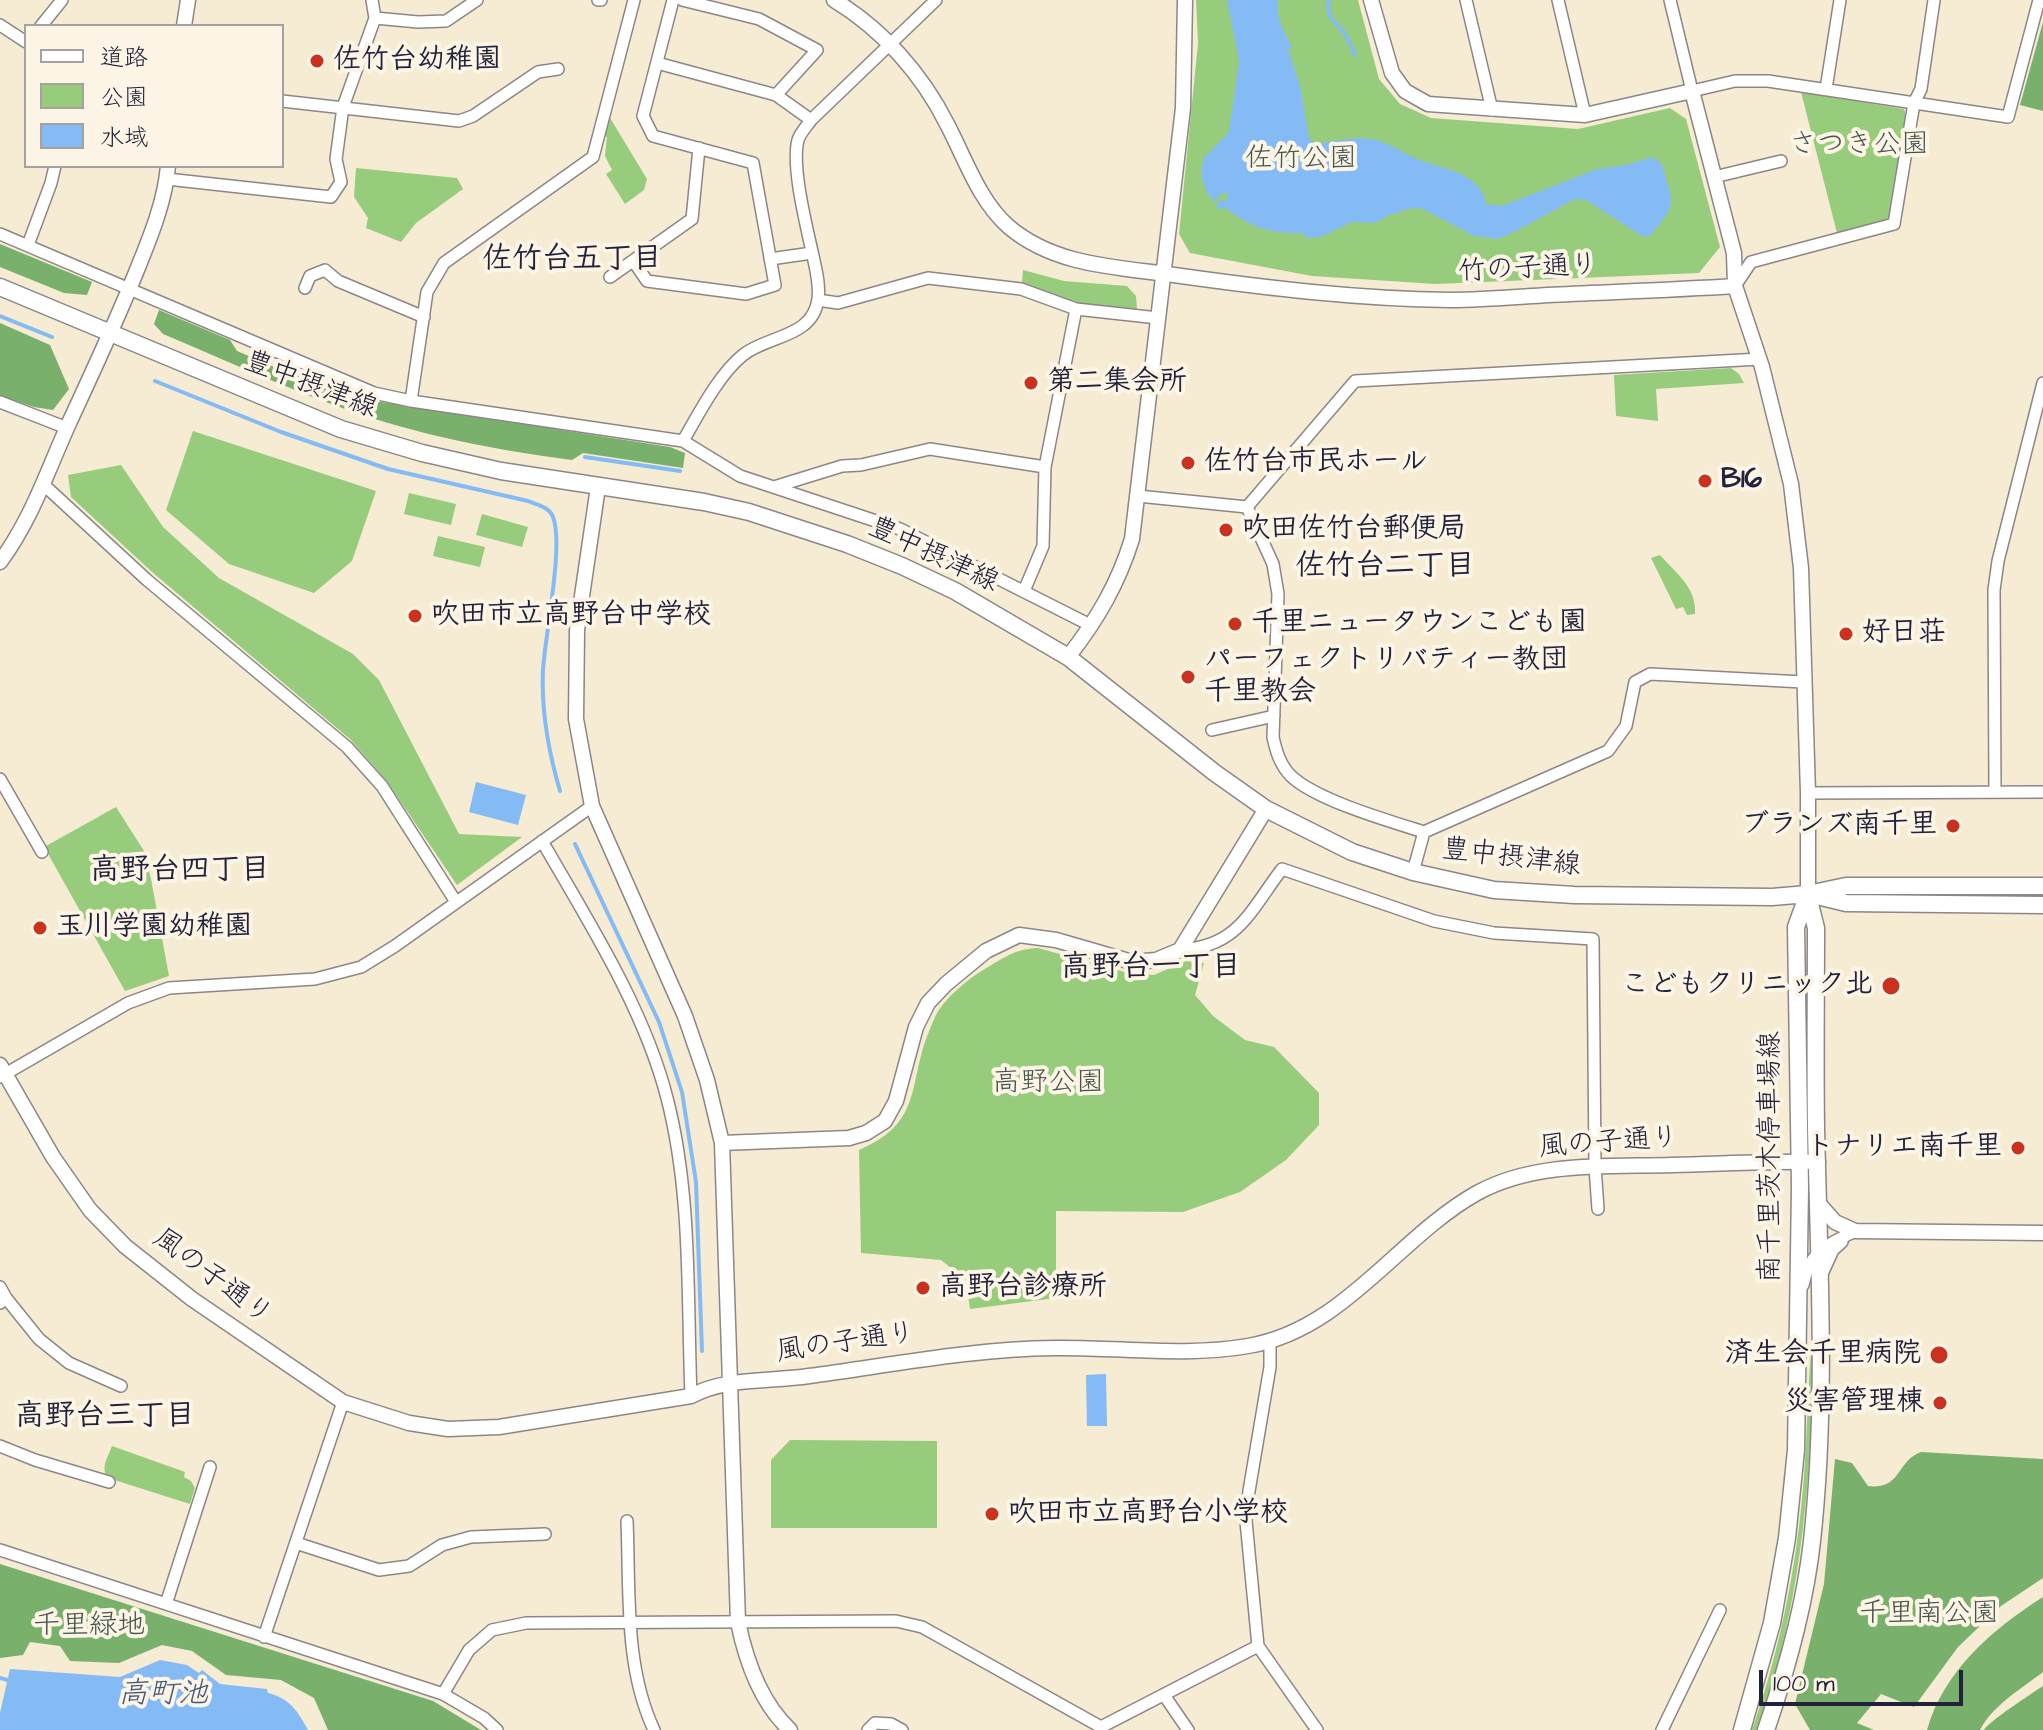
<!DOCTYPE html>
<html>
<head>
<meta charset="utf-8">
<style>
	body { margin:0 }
	#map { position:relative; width:2043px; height:1730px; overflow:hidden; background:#f6ebd3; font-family:"Architects Daughter","Klee One",sans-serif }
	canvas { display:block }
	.legend { position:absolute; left:24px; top:24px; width:260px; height:144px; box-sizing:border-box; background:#fcf5e5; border:2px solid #a5a1a1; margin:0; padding:10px 14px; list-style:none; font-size:24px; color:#22223b }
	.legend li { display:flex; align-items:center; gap:16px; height:40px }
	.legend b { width:40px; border:2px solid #a5a1a1 }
	.scale { position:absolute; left:1759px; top:1670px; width:204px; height:36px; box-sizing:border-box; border:4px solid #22223b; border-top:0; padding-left:10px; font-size:24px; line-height:28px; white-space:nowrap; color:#22223b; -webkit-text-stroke:6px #fcf5e5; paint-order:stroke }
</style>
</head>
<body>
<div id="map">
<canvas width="2043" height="1730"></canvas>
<ul class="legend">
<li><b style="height:10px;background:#fff"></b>道路</li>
<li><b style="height:22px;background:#97cc7d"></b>公園</li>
<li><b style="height:22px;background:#84bbf4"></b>水域</li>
</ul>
<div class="scale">100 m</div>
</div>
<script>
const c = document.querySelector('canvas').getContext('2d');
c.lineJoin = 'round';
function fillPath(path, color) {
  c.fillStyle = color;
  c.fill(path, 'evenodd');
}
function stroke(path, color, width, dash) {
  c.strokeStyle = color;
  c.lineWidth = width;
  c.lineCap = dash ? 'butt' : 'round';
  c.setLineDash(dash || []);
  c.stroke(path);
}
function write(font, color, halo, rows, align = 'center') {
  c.font = font + ' "Architects Daughter","Klee One",sans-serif';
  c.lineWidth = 8;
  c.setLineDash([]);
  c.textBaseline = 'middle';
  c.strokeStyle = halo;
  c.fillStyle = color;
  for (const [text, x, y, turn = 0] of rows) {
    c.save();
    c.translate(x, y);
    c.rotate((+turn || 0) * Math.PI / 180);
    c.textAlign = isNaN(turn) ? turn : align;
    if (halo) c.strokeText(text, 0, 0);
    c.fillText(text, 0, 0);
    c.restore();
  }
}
const green = new Path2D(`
	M1196 0H1358L1379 79 1400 104 1431 118 1578 129 1670 108 1686 119 1720 247 1699 273 1436 284 1312 276 1190 253 1179 234 1198 43Z
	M1801 92 1904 109 1906 115 1890 218 1885 222 1837 233Z
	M607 113 647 179 644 190 625 204 606 174 612 170 605 156 607 137 602 136Z
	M356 168 457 178 463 189 416 223 401 242 366 228 368 218 354 197Z
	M1023 270 1064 281 1127 286 1136 296 1137 309 1082 304 1022 283Z
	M1731 368 1739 374 1744 383 1656 389 1658 421 1616 416 1614 375Z
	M193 431 376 491 352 561 314 593 229 564 166 510Z
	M121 465 163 527 219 578 353 654 379 680 459 834 522 837 457 885 386 780 351 740 152 572 71 497 68 475Z
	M409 493 456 504 451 525 404 514Z
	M482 514 528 527 522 547 476 535Z
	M438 536 485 547 480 567 433 556Z
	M1660 555C1676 573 1697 588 1695 614L1687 615 1683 607 1676 609 1651 558Z
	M116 807 144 851 151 879 169 976 125 991 47 852 46 846Z
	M1038 948 1128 973 1154 975 1186 961 1204 963 1195 995 1213 1016 1245 1040 1274 1047 1319 1093V1125L1286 1160 1240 1192 1183 1212 1056 1211V1298L970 1309 966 1280 941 1260 861 1253 859 1150C925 1122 907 1082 930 1029 933 1022 936 1013 941 1007 952 992 971 977 988 967 1007 956 1016 949 1038 948Z
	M1814 1325C1812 1465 1805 1597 1757 1730H1752C1782 1644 1800 1551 1805 1460 1808 1414 1808 1370 1814 1325Z
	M790 1440 937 1441V1528H771V1460Z
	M112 1446 185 1472 184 1477 191 1481 195 1488 190 1504 108 1478C100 1468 108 1457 112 1446Z`);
const forest = new Path2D(`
	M2043 22V111L2020 105Z
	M0 244 92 282 87 295 64 293 0 267Z
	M159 310 230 340 237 351 281 370 295 369 369 400 670 447 685 453 683 468 583 453 572 460C495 450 418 435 345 409 283 387 223 359 163 334L154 324Z
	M0 323 50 345 69 389 53 410 34 407 0 396Z
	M1921 1452 2043 1459V1578L2001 1606 1958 1647 1914 1707 1881 1694 1857 1723 1874 1730H1810L1795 1704 1824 1584 1835 1459 1852 1463 1868 1486C1902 1490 1896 1461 1921 1452Z
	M0 1564 433 1701 481 1730H328L314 1698 281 1680 226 1675 192 1651 162 1645 119 1663 70 1661 60 1646 30 1642 23 1655 0 1658Z
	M2043 1597V1672C2021 1689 1993 1705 1980 1730H1927C1944 1670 1993 1629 2043 1597Z
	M2043 1686V1730H1984C1988 1722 2031 1694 2043 1686Z`);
const water = new Path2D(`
	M1227 0H1278C1276 18 1283 31 1292 46L1288 49 1300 86 1309 138 1315 144C1333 142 1353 136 1371 139 1387 141 1402 153 1417 159 1441 169 1481 172 1486 204L1502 206 1597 169 1626 165 1652 157 1662 164C1673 205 1679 202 1650 236H1642L1586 200 1575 199 1512 233 1497 239 1474 236 1421 208 1408 209 1389 215 1375 223 1352 222 1321 237 1305 238 1304 233C1269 234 1252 228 1224 207L1219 210 1216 205 1221 200 1226 201 1228 196 1226 193H1222L1214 202 1205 189 1201 172 1204 158 1229 132 1239 60Z
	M476 782 526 795 518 825 469 812Z
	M1106 1374 1107 1426H1087L1086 1375Z
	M160 1660 187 1665 199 1673 202 1670 220 1684 267 1689 268 1693C289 1698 298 1711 308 1730H0V1713L10 1669 120 1677Z`);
const stream = new Path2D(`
	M1329 0C1326 16 1332 19 1342 30 1348 37 1351 47 1355 55
	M0 316 52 337
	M155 381 281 432 388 469 528 501C538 505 549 507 553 517 564 544 545 636 543 670 541 712 548 750 560 791
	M585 457 680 471
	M575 844 659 1022 682 1092 696 1182 702 1351
	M0 1678 8 1680`);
const minor = new Path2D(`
	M598 0H601
	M682 0 759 19 817 50 776 95
	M1466 0 1492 110
	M1558 0 1585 115
	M1670 0 1692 91 1735 81H1768L2008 117 2039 0
	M375 18 418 22 446 21 477 0
	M0 25 26 42
	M41 26 62 0
	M657 63 776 95 811 120
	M1826 89 1840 0
	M282 101 459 121 473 116 538 72 558 69
	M1714 177 1781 161
	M167 179 331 197 341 182 336 159 343 107 375 18 372 0
	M0 234 374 393 411 401 683 441 740 476 900 529 1092 626
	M28 245 51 183 55 166
	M770 259 812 253
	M634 262 647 281 746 294 775 285 753 163 653 136 643 116 673 0
	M610 277 692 219 699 148
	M1735 286 1751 262 1894 224 1914 103 1921 89 1934 0
	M305 288 310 276 325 270 338 281 424 317
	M818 300 838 303 928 278 1021 289 1076 309 1158 318
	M411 401 427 292 444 263 593 157 634 0
	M0 402 67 428
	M683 441C698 415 719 374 743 355 768 335 813 338 818 299 820 285 816 270 813 256 807 228 791 167 798 140 800 133 807 126 811 120L936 0
	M44 485 147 580 347 747 382 786 456 902
	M774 487 842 466 861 465 930 449 1045 467
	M1138 496 1247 507
	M1247 507 1273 564 1278 594 1273 737C1276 751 1280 765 1291 776 1316 800 1389 821 1424 832L1608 751 1626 726 1635 682 1650 674 1803 682
	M1247 507 1355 381 1760 359
	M1024 591 1043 546 1045 467 1076 309
	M1212 730 1274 716
	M0 779 42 852
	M1995 792 1994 590 1998 561 2043 383
	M1808 793 2043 792
	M542 841C588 921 644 1008 667 1098 692 1194 687 1298 691 1396
	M1413 872 1424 832
	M1180 950C1238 947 1250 911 1282 869L1434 921 1494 933 1593 939 1595 1167 1598 1209
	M0 1077 128 1003 169 988 315 979 361 967 395 946 592 806
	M1822 1274 1833 1250 1842 1242
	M1803 1285C1810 1250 1826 1246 1855 1231
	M0 1287 6 1298 0 1303
	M6 1298 39 1339 69 1363 121 1386
	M1270 1342V1367L1249 1491 1246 1521 1258 1646 1317 1730
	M0 1446 35 1460 109 1482
	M627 1521C630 1591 624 1666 654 1730
	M296 1543 379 1570 409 1566 442 1545 471 1537 545 1534
	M0 1550 443 1694 484 1718 497 1730
	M166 1604 210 1467
	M264 1637 343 1402
	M443 1694 469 1650 492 1630 526 1623 896 1621 922 1627 1101 1727
	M1164 1695 1188 1730
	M1101 1727 1258 1646
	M868 1730 875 1723 891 1724 902 1730
	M1662 1730 1720 1610`);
const tertiary = new Path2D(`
	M834 0C882 29 922 74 947 124 965 158 979 201 1009 227 1055 266 1117 267 1174 275 1266 288 1358 299 1451 300 1483 300 1516 297 1548 295 1610 292 1673 290 1735 286
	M1371 0 1392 73 1405 91 1428 104 1585 115 1692 91 1734 253 1735 286 1762 367 1791 484 1801 568 1808 793V894
	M184 26 188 0
	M598 487 577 630 576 719 592 806 685 1016 707 1080 722 1143 738 1622C746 1661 760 1702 790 1730
	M0 562C32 519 48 469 70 421 94 369 118 318 139 265 152 233 165 200 168 166
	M1068 657C1097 620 1118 584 1132 539L1183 108 1185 0
	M0 1065 53 1157 90 1210 125 1246 192 1299 343 1402 409 1423 448 1429 499 1427 691 1396C726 1377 770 1382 809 1376 891 1365 972 1349 1055 1348 1119 1347 1185 1357 1248 1346 1344 1330 1397 1238 1477 1193 1535 1161 1608 1167 1672 1165 1721 1164 1769 1161 1818 1162
	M722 1143 849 1138 866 1133 885 1121 896 1101 916 1027 928 1003 946 984 986 951 1019 935 1056 940 1132 962 1156 960 1180 950 1266 809
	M1819 1204 1835 1222 1855 1231 2043 1233`);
const secondary = new Path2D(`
	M0 287 341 429 422 453 501 471 704 502 749 512 847 544 902 566 955 591 1068 657 1215 773 1266 809 1352 852 1413 872 1494 890 1574 895 1772 897 1808 894 1846 886H2043
	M1813 895 1846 903 2043 905
	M1742 1730 1772 1623 1787 1538 1796 1450 1800 1188 1796 927 1808 894
	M1766 1730C1787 1669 1805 1605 1812 1541 1827 1404 1819 1266 1816 1128 1815 1062 1816 995 1816 928L1808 896`);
const markers = [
	[317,61,8,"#c8321e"],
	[1031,383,8,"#c8321e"],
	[1188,463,8,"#c8321e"],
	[1705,481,8,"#c8321e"],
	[1226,530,8,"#c8321e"],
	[415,616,8,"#c8321e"],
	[1235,624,8,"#c8321e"],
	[1846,634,8,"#c8321e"],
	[1188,677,8,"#c8321e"],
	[1953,826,8,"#c8321e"],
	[40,928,8,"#c8321e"],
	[1891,986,10,"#c8321e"],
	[2018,1148,8,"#c8321e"],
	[923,1288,8,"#c8321e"],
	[1939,1355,10,"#c8321e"],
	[1940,1403,8,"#c8321e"],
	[992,1514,8,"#c8321e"]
];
const poiNames = [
	["佐竹台幼稚園",333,61],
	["第二集会所",1047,383],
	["佐竹台市民ホール",1204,463],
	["B16",1721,481],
	["吹田佐竹台郵便局",1242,530],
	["吹田市立高野台中学校",431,616],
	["千里ニュータウンこども園",1251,624],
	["好日荘",1862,634],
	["パーフェクトリバティー教団",1204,661],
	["千里教会",1204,693],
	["ブランズ南千里",1937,826,"right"],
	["玉川学園幼稚園",56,928],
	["こどもクリニック北",1873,986,"right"],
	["トナリエ南千里",2002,1148,"right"],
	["高野台診療所",939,1288],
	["済生会千里病院",1921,1355,"right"],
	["災害管理棟",1924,1403,"right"],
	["吹田市立高野台小学校",1008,1514]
];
const parkNames = [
	["さつき公園",1859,146],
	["佐竹公園",1301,160],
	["高野公園",1048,1084],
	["千里南公園",1929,1615],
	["千里緑地",89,1627]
];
const streetNames = [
	["竹の子通り",1528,270,-3],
	["豊中摂津線",310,386,21],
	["豊中摂津線",933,556,25],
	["豊中摂津線",1511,859,7],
	["風の子通り",1609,1144,-4],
	["南千里茨木停車場線",1772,1157,-90],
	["風の子通り",212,1278,37],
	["風の子通り",846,1344,-8]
];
const neighbourhoodNames = [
	["佐竹台五丁目",572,261],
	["佐竹台二丁目",1385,568],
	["高野台四丁目",180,872],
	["高野台一丁目",1151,969],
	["高野台三丁目",105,1418]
];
const waterNames = [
	["高町池",163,1696]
];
fillPath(green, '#97cc7d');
fillPath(forest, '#79b06c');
fillPath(water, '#84bbf4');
stroke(stream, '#84bbf4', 4);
stroke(minor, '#8c8687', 14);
stroke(tertiary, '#8c8687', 17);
stroke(secondary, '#8c8687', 19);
stroke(minor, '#fff', 11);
stroke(tertiary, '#fff', 14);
stroke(secondary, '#fff', 16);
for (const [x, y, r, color] of markers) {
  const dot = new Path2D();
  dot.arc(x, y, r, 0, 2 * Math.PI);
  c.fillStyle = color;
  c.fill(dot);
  stroke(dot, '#fcf5e5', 3);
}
write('bold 28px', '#22223b', '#fcf5e5', poiNames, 'left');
write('28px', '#45554f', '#fcf5e5', parkNames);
write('28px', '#22223b', '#fcf5e5', streetNames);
write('bold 30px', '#22223b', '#fcf5e5', neighbourhoodNames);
write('italic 30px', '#44587c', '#fcf5e5', waterNames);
</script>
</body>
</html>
